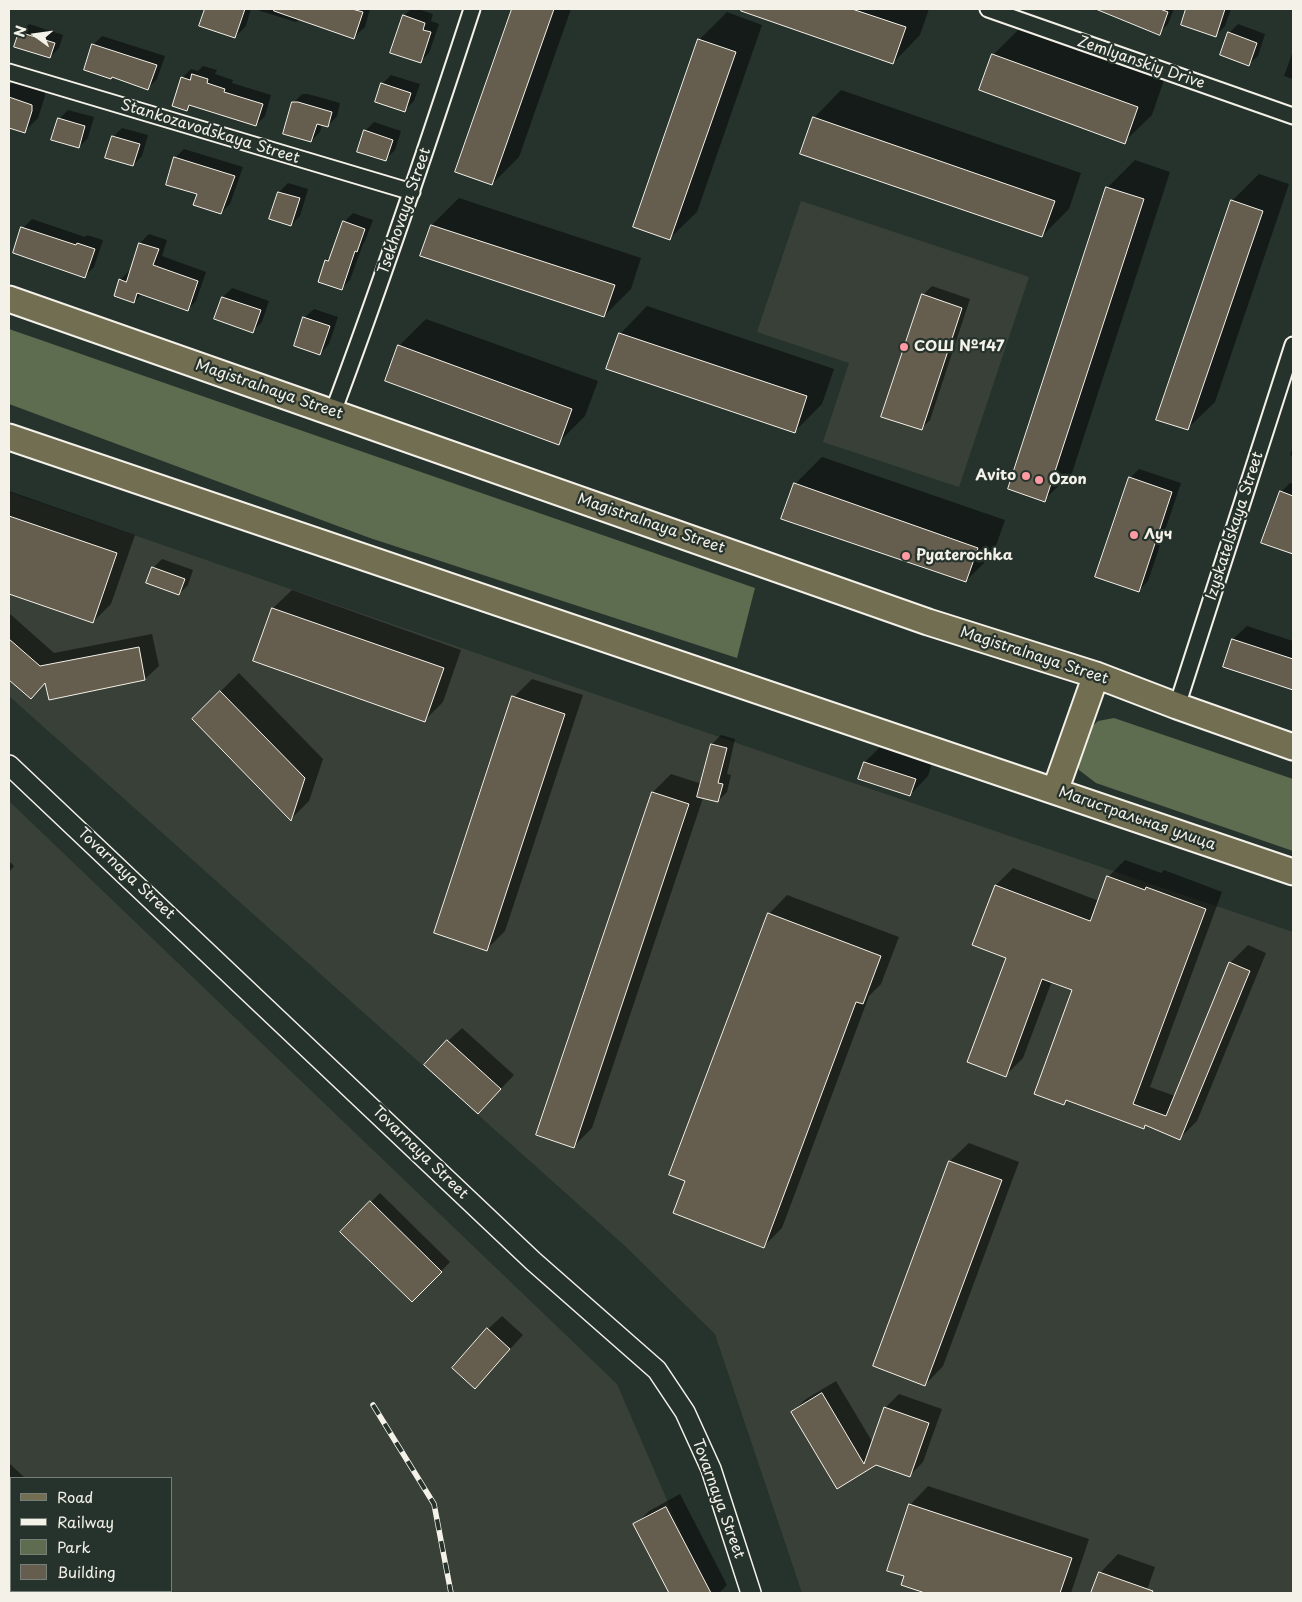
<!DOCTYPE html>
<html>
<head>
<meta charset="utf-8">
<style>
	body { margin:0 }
	#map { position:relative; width:1302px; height:1602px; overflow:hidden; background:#26332d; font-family:"Playpen Sans",sans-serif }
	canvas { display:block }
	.frame { position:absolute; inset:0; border:10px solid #f4f1e8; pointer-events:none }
	.legend { position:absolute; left:10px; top:1477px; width:162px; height:115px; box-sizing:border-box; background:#26332d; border:1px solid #787f78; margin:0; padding:6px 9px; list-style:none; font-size:15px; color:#f4f1e8 }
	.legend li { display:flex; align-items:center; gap:10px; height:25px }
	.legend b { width:25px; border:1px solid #787f78 }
	.north { position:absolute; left:10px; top:10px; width:50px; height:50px; -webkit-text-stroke:4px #26332d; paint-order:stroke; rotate:284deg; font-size:14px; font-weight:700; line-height:20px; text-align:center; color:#f4f1e8 }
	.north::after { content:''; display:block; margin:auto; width:18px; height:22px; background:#f4f1e8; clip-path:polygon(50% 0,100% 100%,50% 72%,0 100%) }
</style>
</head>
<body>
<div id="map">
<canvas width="1302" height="1602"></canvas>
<div class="frame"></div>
<ul class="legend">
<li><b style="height:6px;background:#726e52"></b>Road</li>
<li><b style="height:6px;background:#f4f1e8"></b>Railway</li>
<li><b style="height:14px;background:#5e6d4f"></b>Park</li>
<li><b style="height:14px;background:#655d4e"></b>Building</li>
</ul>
<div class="north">N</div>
</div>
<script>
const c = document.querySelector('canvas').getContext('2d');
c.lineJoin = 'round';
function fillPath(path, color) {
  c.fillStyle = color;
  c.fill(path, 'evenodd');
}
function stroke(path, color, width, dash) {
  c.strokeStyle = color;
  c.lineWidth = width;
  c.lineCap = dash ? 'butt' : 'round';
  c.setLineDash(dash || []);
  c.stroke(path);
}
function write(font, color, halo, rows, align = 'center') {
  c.font = font + ' "Playpen Sans",sans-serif';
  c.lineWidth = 4.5;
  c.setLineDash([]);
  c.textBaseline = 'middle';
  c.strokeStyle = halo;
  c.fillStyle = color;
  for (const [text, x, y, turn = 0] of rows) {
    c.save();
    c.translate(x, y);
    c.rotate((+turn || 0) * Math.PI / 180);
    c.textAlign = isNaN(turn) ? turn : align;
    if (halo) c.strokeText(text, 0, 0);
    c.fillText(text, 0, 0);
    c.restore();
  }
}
const built = new Path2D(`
	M801 201 1029 277 959 487 823 442 849 363 757 332Z
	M9 492 815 770 1293 932V1593H802L715 1334 625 1246 9 696Z
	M9 801 617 1384 707 1593H9ZM11 1478H171V1591H11Z`);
const green = new Path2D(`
	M9 329 755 588 737 658 370 538 9 404Z
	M1114 718 1293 779V851L1096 783 1079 770 1076 755 1083 735 1098 721Z`);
const shadow = new Path2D(`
	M206 9H251L246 26 235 37 200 25Z
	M254 9H370L365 27 354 37 300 19 296 22Z
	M411 9H418L433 14 431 21 439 24 429 53 420 62 404 16Z
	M514 9H571L519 157 492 184 457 172Z
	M750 9H929L920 35 893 63 748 12Z
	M1094 9H1174L1168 24 1159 33Z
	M1187 9H1231L1225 26 1216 35 1182 25Z
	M727 12 762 25 697 212 669 239 699 40Z
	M29 24 63 35 59 48 50 57 20 33Z
	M1238 24 1265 34 1258 56 1249 64 1229 33Z
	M1021 27 1164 80 1152 115 1124 142 981 90 994 54Z
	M102 36 165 56 157 79 148 88 112 76 93 45Z
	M1293 51V79L1284 76Z
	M203 66 217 70 215 74 233 80 232 83 271 95 265 116 256 125 192 104 187 109 182 78 191 69 198 71Z
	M391 75 420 84 414 101 405 110 382 84Z
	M14 81 45 91V96L38 118 24 132 9 127V86Z
	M841 90 1081 173 1069 209 1042 236 814 118Z
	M302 94H308L340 103 337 116 328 126 322 124 320 132 311 141 293 103Z
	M68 110 94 117 88 138 79 147 59 119Z
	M374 122 401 131 395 150 386 159 365 131Z
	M122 128 148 135 142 156 133 165 113 137Z
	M184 149 243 167 230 204 221 213 199 194 175 158Z
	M1135 160 1170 172 1072 473 1044 500 1009 489 1108 187Z
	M1259 174 1289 184 1215 402 1187 429 1232 201Z
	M288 183 308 189 300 216 291 225 271 219 279 192Z
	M459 198 641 258 631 289 604 316 422 255 432 225Z
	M353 213 373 220 365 241 363 244 350 280 341 289 319 281 326 260 332 255 344 222Z
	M32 219 85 237 87 235 103 240 94 267 85 276 23 228Z
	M149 234 167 240 162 256 206 272 196 301 187 310 142 294 134 302 120 280 129 271H131L140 243Z
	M932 286 970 299 930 420 921 429 923 295Z
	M232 288 269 301 262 322 253 331 216 319 223 297Z
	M647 306 834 369 822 404 795 431 620 334Z
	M314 309 338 317 329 344 320 354 304 318Z
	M426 319 598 381 585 416 558 443 399 346Z
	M1293 447V456L1290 455Z
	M822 457 1005 520 993 554 966 581 795 484Z
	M1139 469 1181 483 1148 581 1139 590 1130 478Z
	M1290 483 1293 484V553L1263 542 1281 492Z
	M9 491 135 535 111 604 93 622 9 593Z
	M162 559 193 570 188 585 179 594 153 568Z
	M292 590 461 650 443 702 425 720 255 660 273 608Z
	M9 613 54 653 152 634 159 666 145 679 46 682 31 698 9 678Z
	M1247 626 1293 641V689L1224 666 1233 639Z
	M239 673 323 759 309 801 291 819 193 719Z
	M532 679 583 695 505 931 487 949 514 697Z
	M721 735 735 739 727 774 731 775 727 792 718 801 703 798 592 1128 574 1146 653 792 671 774 702 784 712 744Z
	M883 744 933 760 928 776 910 795 860 778 865 762Z
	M1125 860 1161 873 1164 870 1222 892 1150 1087 1175 1096 1230 963 1248 945 1266 953 1197 1121 1180 1138 1146 1124 1144 1127 1068 1099 1063 1104 1074 989 1052 981 1023 1058 1006 1075 1007 957 996 885 1013 868 1099 901 1108 877Z
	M9 861 14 866 9 872Z
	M787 895 899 937 881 984 869 996 782 1228 764 1246 686 1180 769 914Z
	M462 1028 514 1075 478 1113 448 1041Z
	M969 1143 1019 1162 943 1366 925 1385 874 1366 950 1161Z
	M380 1193 450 1262 412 1301 342 1232Z
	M502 1316 523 1335 475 1387 488 1329Z
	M836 1381 873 1443 885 1408 899 1394 942 1409 923 1462 909 1476 876 1464 837 1487 792 1412 806 1399Z
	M9 1463 25 1478H11V1591H145L148 1593H9Z
	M928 1486 1089 1539 1071 1593H918L920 1590 905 1576 910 1505Z
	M680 1494 727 1585 719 1593H670L635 1525 649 1511Z
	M1118 1554 1155 1567 1146 1593H1093L1100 1573Z`);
const building = new Path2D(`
	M205 9H245L235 38 199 26Z
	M274 9H352L363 12 354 39 274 11Z
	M512 9H554L492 185 455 172Z
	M742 9H852L906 27 893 64 741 11Z
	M1096 9H1160L1168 12 1160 35Z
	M1186 9H1225L1216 37 1181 25Z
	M403 15 425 23 423 30 431 32 421 63 390 53Z
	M19 32 55 43 50 58 14 47Z
	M1228 32 1257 43 1249 66 1220 55Z
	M698 39 736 52 670 240 633 227Z
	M92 44 157 65 148 90 112 77 111 79 84 70Z
	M992 54 1138 107 1125 144 979 90Z
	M192 74 208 79 207 83 225 89 224 92 263 104 256 126 189 105 187 111 172 106 181 77 190 80Z
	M381 83 411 93 405 112 375 102Z
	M9 97 32 105V111L25 133 9 128Z
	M292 102H298L332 112 328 127 317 124 311 142 283 134Z
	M813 117 1055 201 1042 237 800 154Z
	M58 118 85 126 79 148 51 140Z
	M364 130 393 140 386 161 357 152Z
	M112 136 140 144 133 166 105 158Z
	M174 157 235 176 221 214 193 205 197 194 166 185Z
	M1106 187 1144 199 1045 502 1008 489Z
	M278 192 300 198 291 226 269 219Z
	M1231 200 1263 211 1188 430 1156 420Z
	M343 221 365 229 357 252 355 251 342 290 318 282 325 260 328 261Z
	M431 225 615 285 604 317 420 256Z
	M21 227 76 245 77 243 95 249 85 278 13 253Z
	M139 243 159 249 153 265 198 281 188 311 137 293 134 303 114 296 119 279 126 282Z
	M922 294 962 308 922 430 881 417Z
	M222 297 261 310 253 333 214 319Z
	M303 317 330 326 320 355 294 346Z
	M619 333 807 396 795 433 606 369Z
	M398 345 572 409 559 445 385 381Z
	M1129 477 1172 492 1139 592 1095 577Z
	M794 483 978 548 966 582 781 519Z
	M1280 491 1293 496V554L1261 543Z
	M9 516 117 553 93 623 9 594Z
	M152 567 185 579 179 595 146 583Z
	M272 608 444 668 425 722 253 661Z
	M9 639 40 666 139 647 145 680 49 700 45 683 31 699 9 680Z
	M1232 639 1293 659V690L1223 667Z
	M220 691 305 778 291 821 192 719Z
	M512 696 565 714 487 951 434 933Z
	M711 744 727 748 718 783 723 784 718 802 697 797Z
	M864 762 916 779 910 796 858 779Z
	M652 792 689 804 574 1148 536 1135Z
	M1107 876 1145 890 1146 887 1206 909 1133 1104 1166 1116 1229 962 1250 971 1180 1140 1145 1125 1144 1129 1066 1100 1064 1105 1034 1094 1072 990 1042 979 1006 1077 967 1062 1006 958 972 945 995 885 1090 921Z
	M768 913 881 956 863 1004 856 1002 764 1248 673 1213 685 1181 669 1175Z
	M447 1040 501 1089 478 1114 424 1065Z
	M949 1161 1002 1180 925 1386 873 1366Z
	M370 1201 442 1272 412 1302 340 1232Z
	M487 1328 510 1349 475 1389 452 1368Z
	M822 1393 864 1464 884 1407 929 1423 910 1477 876 1465 837 1489 791 1412Z
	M909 1504 1072 1558 1060 1593H925L901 1585 904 1576 887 1571Z
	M666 1507 711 1593H669L633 1524Z
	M1099 1572 1153 1591 1152 1593H1091Z`);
const minor = new Path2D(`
	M988 9 1293 116
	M9 72 412 192
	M333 412C383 279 428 144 472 9
	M1177 706 1293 345`);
const tertiary = new Path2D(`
	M9 765 533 1261 657 1370 685 1412 711 1469 751 1593`);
const primary = new Path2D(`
	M9 299 928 622 1096 675 1177 706 1293 747
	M9 437 1293 872
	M1055 791 1096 675`);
const rail = new Path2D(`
	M373 1405 434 1504 451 1593`);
const markers = [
	[904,347,5,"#ff9aa2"],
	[1026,476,5,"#ff9aa2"],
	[1039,480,5,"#ff9aa2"],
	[1134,535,5,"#ff9aa2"],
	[906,556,5,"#ff9aa2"]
];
const streetNames = [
	["Zemlyanskiy Drive",1141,63,19],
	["Stankozavodskaya Street",210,132,17],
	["Tsekhovaya Street",405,211,-71],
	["Magistralnaya Street",269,390,19],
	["Magistralnaya Street",651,524,19],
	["Izyskatelskaya Street",1235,526,-72],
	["Magistralnaya Street",1034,656,18],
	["Магистральная улица",1137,819,19],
	["Tovarnaya Street",126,874,43],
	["Tovarnaya Street",420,1153,44],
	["Tovarnaya Street",718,1499,70]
];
const poiNames = [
	["СОШ №147",914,347],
	["Avito",1016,476,"right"],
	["Ozon",1049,480],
	["Луч",1144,535],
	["Pyaterochka",916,556]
];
fillPath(built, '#394037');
fillPath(green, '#5e6d4f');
fillPath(shadow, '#0007');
fillPath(building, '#655d4e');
stroke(building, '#f4f1e8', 1);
stroke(minor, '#f4f1e8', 19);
stroke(tertiary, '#f4f1e8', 22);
stroke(primary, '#f4f1e8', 29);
stroke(minor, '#26332d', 15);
stroke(tertiary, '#26332d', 19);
stroke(primary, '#726e52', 25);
stroke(rail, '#f4f1e8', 5.5);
stroke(rail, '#26332d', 4, [11]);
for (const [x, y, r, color] of markers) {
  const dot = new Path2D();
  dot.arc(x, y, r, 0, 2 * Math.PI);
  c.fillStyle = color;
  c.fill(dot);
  stroke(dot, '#26332d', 2);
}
write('15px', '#f4f1e8', '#26332d', streetNames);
write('bold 15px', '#f4f1e8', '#26332d', poiNames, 'left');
</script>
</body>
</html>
